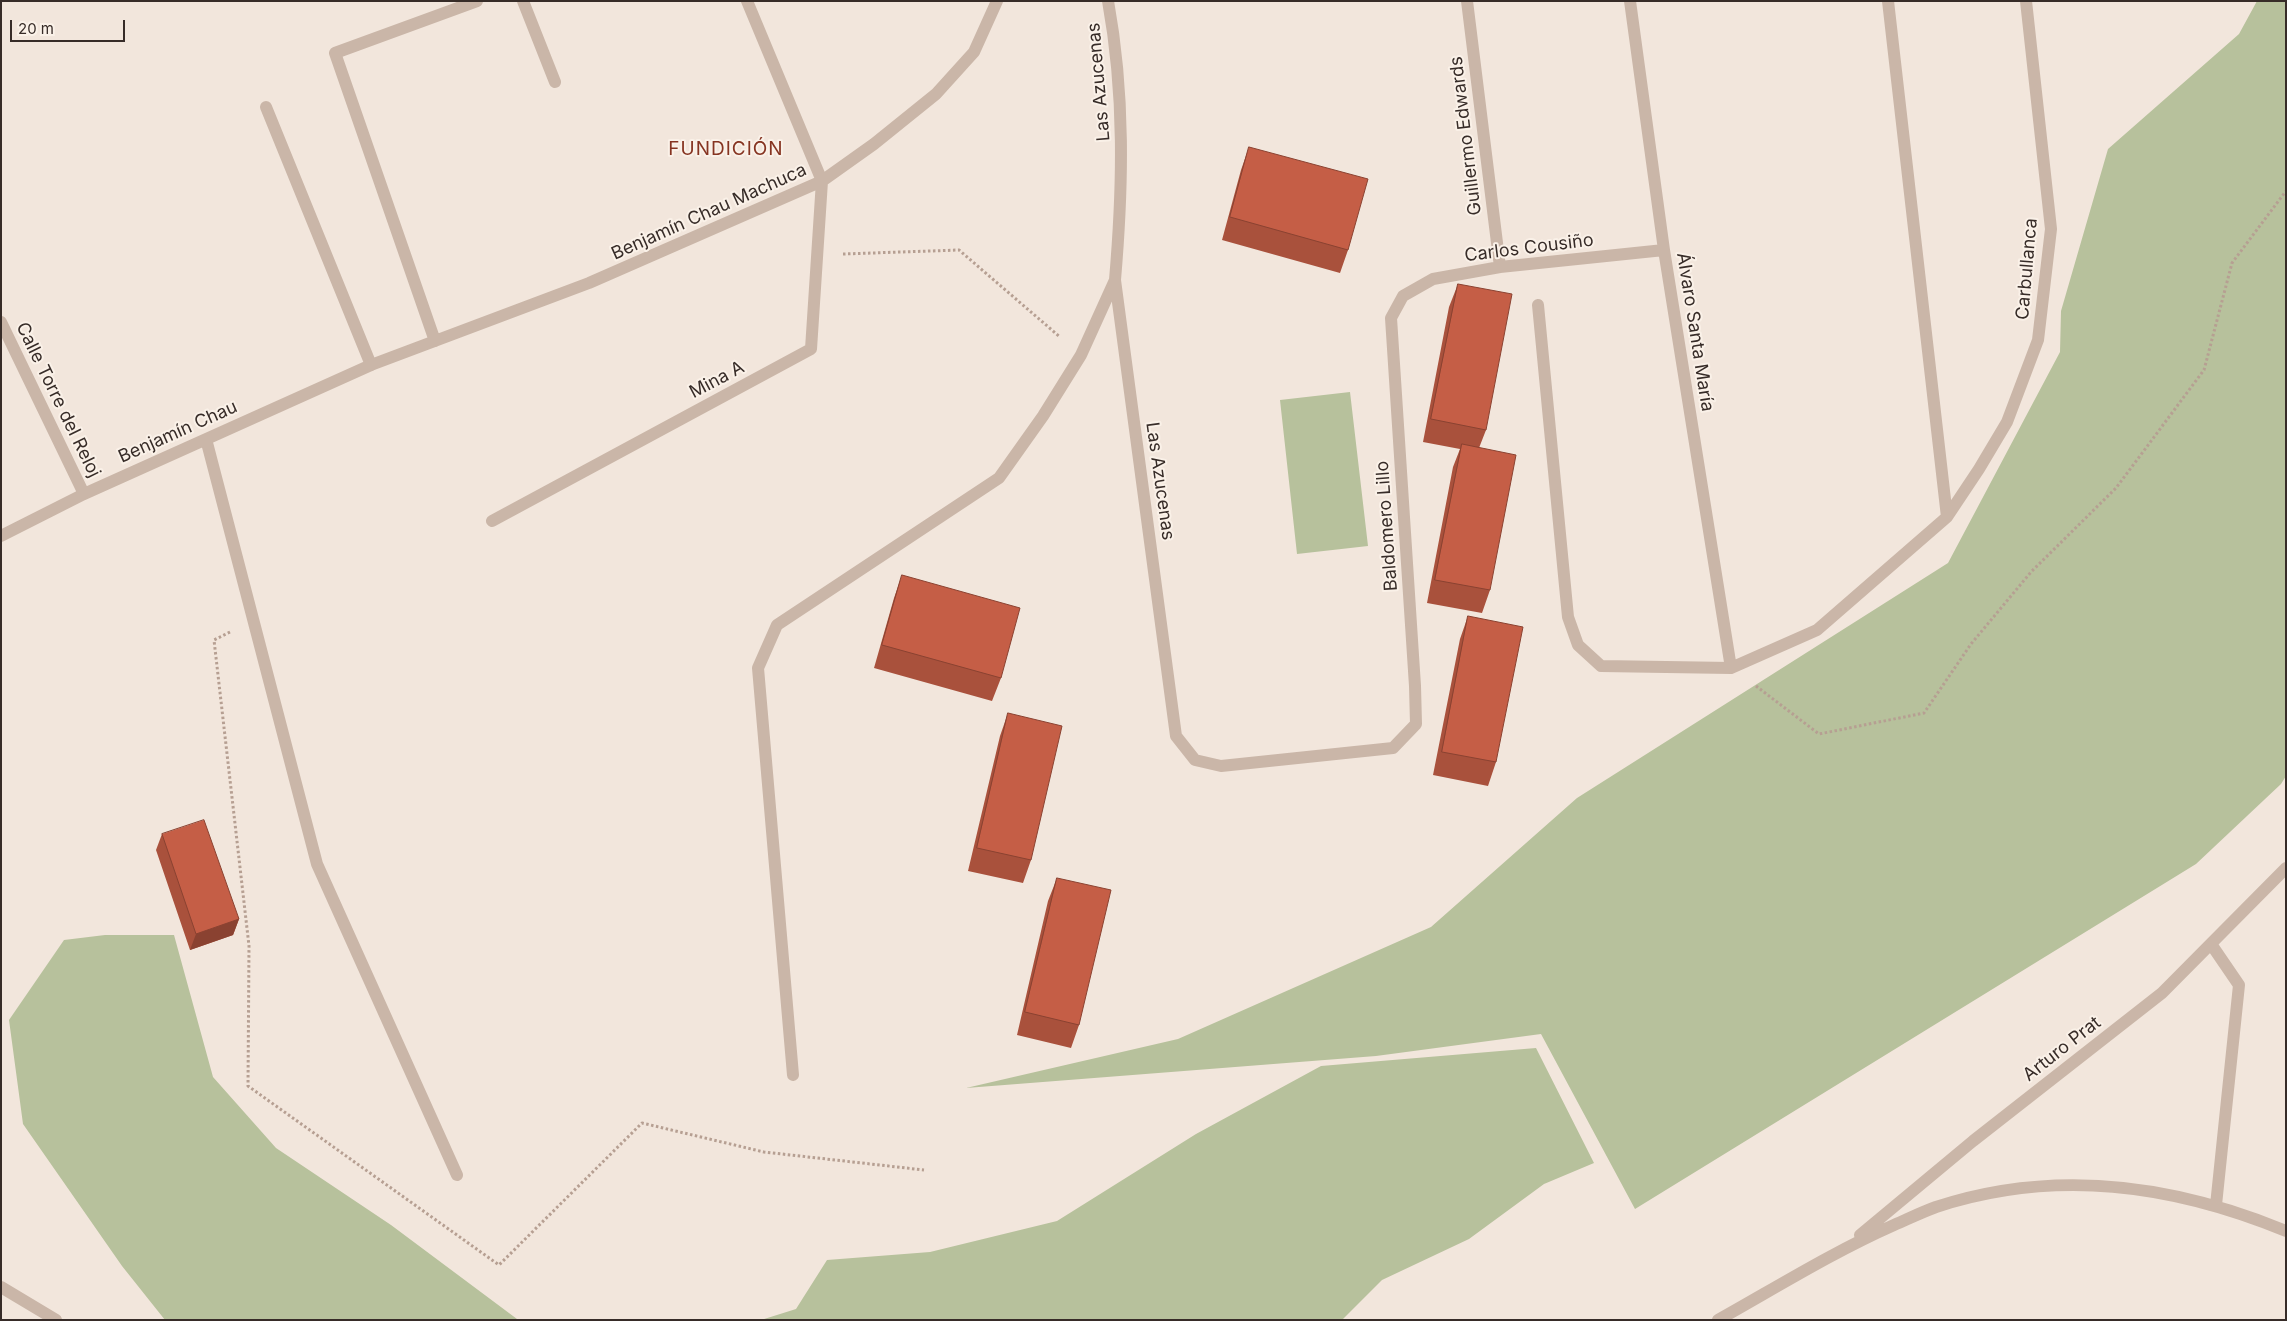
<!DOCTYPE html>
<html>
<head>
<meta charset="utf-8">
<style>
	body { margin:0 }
	#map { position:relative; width:2287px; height:1321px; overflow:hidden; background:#f2e6dc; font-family:Inter,sans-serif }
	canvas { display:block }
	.frame { position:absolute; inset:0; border:2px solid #372c28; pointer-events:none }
	.scale { position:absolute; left:10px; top:20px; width:115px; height:22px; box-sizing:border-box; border:2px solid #372c28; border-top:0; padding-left:6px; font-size:15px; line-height:18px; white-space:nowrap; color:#372c28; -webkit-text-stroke:4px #faf1e8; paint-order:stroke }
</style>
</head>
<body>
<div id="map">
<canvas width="2287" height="1321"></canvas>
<div class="frame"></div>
<div class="scale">20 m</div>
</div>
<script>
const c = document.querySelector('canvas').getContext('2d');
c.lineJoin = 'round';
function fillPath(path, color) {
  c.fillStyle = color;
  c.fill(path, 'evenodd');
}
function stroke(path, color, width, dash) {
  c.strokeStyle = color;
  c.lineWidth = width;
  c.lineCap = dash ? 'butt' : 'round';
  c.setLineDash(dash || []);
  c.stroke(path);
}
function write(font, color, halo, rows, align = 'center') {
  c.font = font + ' Inter,sans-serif';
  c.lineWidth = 4;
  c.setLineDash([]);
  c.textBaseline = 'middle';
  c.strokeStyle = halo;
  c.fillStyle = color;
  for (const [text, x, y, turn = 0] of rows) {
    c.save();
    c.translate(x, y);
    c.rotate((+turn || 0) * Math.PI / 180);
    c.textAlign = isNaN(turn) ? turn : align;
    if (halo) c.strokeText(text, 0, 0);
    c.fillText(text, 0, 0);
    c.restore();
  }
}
const green = new Path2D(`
	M2257 1H2286V776L2281 784 2196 864 1635 1209 1541 1034 1376 1056 966 1088 1178 1039 1431 927 1577 798 1948 563 2060 352 2061 311 2108 149 2239 34Z
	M1350 392 1368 546 1297 554 1280 400Z
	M105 935H174L213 1077 276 1148 391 1225 517 1319 521 1320H165L122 1266 23 1124 9 1020 64 940Z
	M1536 1048 1594 1163 1544 1184 1469 1239 1382 1280 1342 1320H761L796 1309 827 1260 930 1252 1057 1221 1196 1134 1321 1066Z`);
const path = new Path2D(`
	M843 254 959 250 1060 337
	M230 632 214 640 249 946 248 1086 499 1265 642 1123 764 1152 924 1170
	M1756 686 1819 734 1924 713 1971 644 2031 572 2116 488 2204 370 2232 263 2286 191`);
const service = new Path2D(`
	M266 107 371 365`);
const minor = new Path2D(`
	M523 1 555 82
	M1108 1C1125 94 1123 186 1115 280L1176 736 1195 760 1221 766 1393 748 1416 724 1415 686 1391 318 1403 296 1433 279 1500 267 1664 250
	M1467 1 1500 267
	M1630 1 1664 250 1731 668
	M1888 1 1947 517
	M1538 305 1568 617 1578 645 1601 666 1731 668 1817 630 1947 517 1979 469 2007 422 2038 340 2051 229 2026 1
	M1 322 84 494
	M435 341 335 53 477 1
	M206 439 317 864 457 1175
	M492 521 811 349 822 181 747 1
	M1 536 84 494 371 365 589 283 822 181 874 144 936 94 974 52 997 1
	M2211 944 2239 985 2216 1205
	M793 1075 758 668 777 625 999 478 1043 416 1081 355 1115 280
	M1860 1235 1973 1141 2162 993 2286 868
	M1 1287 56 1320
	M1718 1320C1777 1287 1833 1252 1894 1225 1908 1219 1922 1212 1936 1207 2055 1168 2172 1184 2286 1231`);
const wall = new Path2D(`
	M1249 147 1348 250 1340 273 1222 240 1241 170Z
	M1458 284 1486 430 1479 448 1490 590 1482 613 1427 603 1453 467 1460 449 1423 442 1449 307Z
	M902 575 1001 678 992 701 874 668 894 598Z
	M1468 616 1496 762 1488 786 1433 775 1460 639Z
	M1008 713 1031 860 1023 883 968 871 1000 736Z
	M162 834 239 919 233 935 190 950 156 850Z
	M1057 878 1079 1025 1071 1048 1017 1035 1048 901Z`);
const shadedWall = new Path2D(`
	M239 919 233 935 190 950 196 934Z`);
const building = new Path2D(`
	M1249 147 1368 179 1348 250 1230 217Z
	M1458 284 1512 294 1486 430 1431 419Z
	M1462 444 1516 455 1490 590 1435 580Z
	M902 575 1020 608 1001 678 882 645Z
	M1468 616 1523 627 1496 762 1442 752Z
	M1008 713 1062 726 1031 860 977 848Z
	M204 820 239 919 196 934 162 834Z
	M1057 878 1111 890 1079 1025 1025 1012Z`);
const streetNames = [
	["Las Azucenas",1099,82,-95],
	["Guillermo Edwards",1466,136,-97],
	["Benjamín Chau Machuca",709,212,-24],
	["Carlos Cousiño",1529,248,-7],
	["Carbullanca",2027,269,-85],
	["Álvaro Santa María",1695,332,81],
	["Mina A",717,380,-28],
	["Calle Torre del Reloj",58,400,64],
	["Benjamín Chau",178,432,-24],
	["Las Azucenas",1160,481,82],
	["Baldomero Lillo",1387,526,-94],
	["Arturo Prat",2062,1049,-38]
];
const neighbourhoodNames = [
	["FUNDICIÓN",726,149]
];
fillPath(green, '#b7c19c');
stroke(path, '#b69f92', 3, [2.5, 2.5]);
stroke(service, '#cab6a8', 12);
stroke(minor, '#cab6a8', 12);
fillPath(wall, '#a9513c');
fillPath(shadedWall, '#8a4231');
fillPath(building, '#c55e46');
stroke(building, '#8a4231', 1);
write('18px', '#372c28', '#faf1e8', streetNames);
c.letterSpacing = '1px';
write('19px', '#863421', '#faf1e8', neighbourhoodNames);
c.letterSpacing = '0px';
</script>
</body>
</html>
